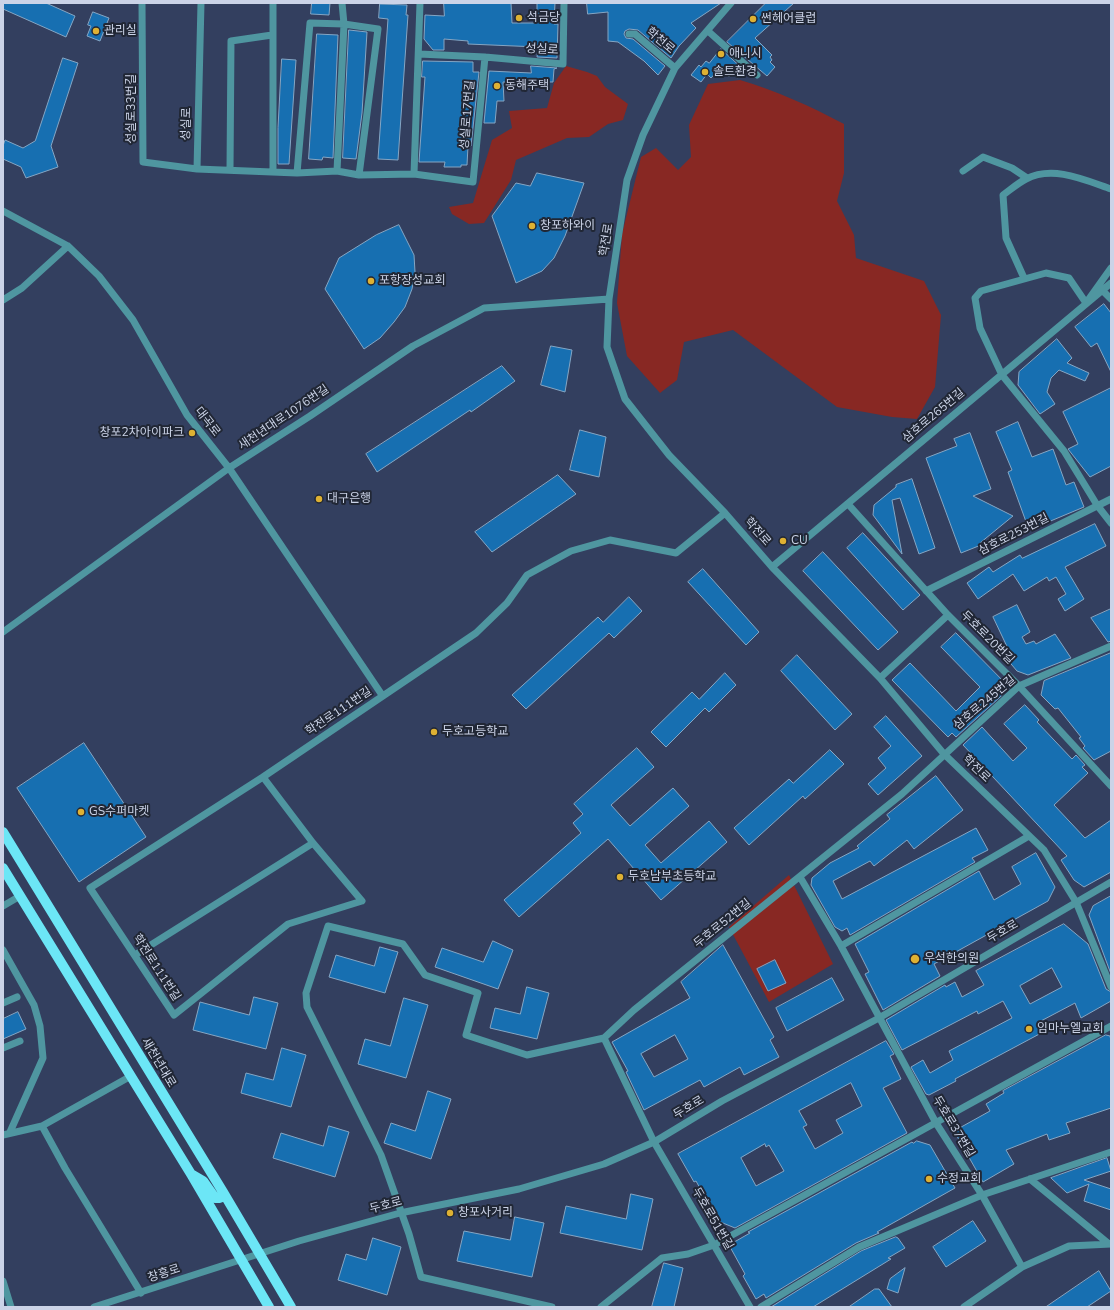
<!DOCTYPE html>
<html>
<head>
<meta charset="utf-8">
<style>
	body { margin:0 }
	#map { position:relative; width:1114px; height:1310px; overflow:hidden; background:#333f5f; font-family:"Nunito Sans",sans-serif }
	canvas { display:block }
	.frame { position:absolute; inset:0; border:4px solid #cbd3e7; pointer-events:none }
</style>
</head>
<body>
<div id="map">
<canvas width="1114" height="1310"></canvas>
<div class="frame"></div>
</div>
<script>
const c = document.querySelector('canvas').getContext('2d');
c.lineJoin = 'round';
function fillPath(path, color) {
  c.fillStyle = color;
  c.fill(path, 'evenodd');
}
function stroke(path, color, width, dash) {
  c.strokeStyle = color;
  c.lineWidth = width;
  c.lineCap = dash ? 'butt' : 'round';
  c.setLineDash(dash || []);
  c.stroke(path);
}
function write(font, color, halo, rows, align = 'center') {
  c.font = font + ' "Nunito Sans","Noto Sans KR",sans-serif';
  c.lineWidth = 4;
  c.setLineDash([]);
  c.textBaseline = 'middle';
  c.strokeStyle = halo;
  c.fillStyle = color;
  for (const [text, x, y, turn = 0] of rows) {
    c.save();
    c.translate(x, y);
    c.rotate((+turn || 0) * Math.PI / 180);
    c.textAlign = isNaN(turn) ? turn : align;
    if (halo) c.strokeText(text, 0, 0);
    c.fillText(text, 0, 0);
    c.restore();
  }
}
const green = new Path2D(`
	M566 66 587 72 597 76 605 87 628 104 623 120 608 124 589 137 567 138 516 160 511 180 484 223 469 224 452 214 449 207 473 203 492 140 512 128 509 111 547 108 554 83Z
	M740 80C777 91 810 106 844 124V173L837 201 854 235 856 258 924 281 941 315 935 387 917 419 892 417 837 407 733 330 684 342 677 380 660 393 627 356 617 303 622 234 641 157 656 148 678 170 691 157 689 125 708 84Z
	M789 875 833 964 769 1002 729 927Z`);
const building = new Path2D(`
	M3 3H46L75 16 66 37 3 9Z
	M312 3H330L329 15 311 14Z
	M444 3H511L512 23H537V3H555L554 24H558L557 58 537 57 538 47 468 44V41L444 39V50H433L424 39 425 15 444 16Z
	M587 3H721L691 23 696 28 679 46 671 58 638 30 629 29 625 31 624 34 626 38 633 39 665 66 658 75 644 61 618 42 608 41V12L588 14Z
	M766 3H794L755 38 772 55 770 57 772 60 770 62 775 67 767 76 727 42Z
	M380 4 407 5 406 15H408L398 160 378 159 388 19 379 18Z
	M93 12 109 18 100 41 87 36 91 26 88 25Z
	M349 30 367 32 362 113 356 159 343 158Z
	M317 34 338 35 333 158 323 157 322 160 309 159Z
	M721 49 744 70 738 78 732 73 729 77 723 71 721 72 718 70 711 78 707 74 701 82 691 75 699 65 701 67 706 61 709 63Z
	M63 58 78 63 51 146 58 167 26 178 21 167 3 159V146L5 140 23 148 35 141Z
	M282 59 296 60 289 164H278V128Z
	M423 61 473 62V72H479L471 146H468L467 165H461V167H444L445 162H419L425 77H422Z
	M531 66 557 68 554 69 553 82H503L504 101H497L495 123H484L489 71 531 73Z
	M537 173 584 183 565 236 554 258 542 271 516 283 492 216 516 183 530 186Z
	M399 225 414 255 415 272 412 289 405 307 394 322 380 338 364 349 325 289 339 258 376 235Z
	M1104 304 1111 313V372L1097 343 1091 347 1075 327Z
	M1057 339 1072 358 1067 363 1089 373 1085 381 1059 370 1051 378 1047 392 1055 404 1040 414 1018 385 1019 372Z
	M551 346 572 350 565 392 541 385Z
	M502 366 515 381 471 412 470 410 377 472 366 454Z
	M1111 388V466L1090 477 1068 449 1078 444 1063 412Z
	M1018 422 1032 457 1053 449 1066 485 1074 482 1084 507 1029 530 1008 472 1012 470 996 432Z
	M580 430 606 437 599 477 570 470Z
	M970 433 991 489 973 496 1013 516 980 543 981 545 961 553 926 458 957 446 954 439Z
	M558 475 576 494 492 552 475 532Z
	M912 479 935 548 919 554 900 498 892 500 902 554 873 515 874 505 896 487V485Z
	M1095 524 1106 546 1065 567 1084 599 1065 611 1058 599 1066 594 1056 577 1049 581 1047 577 1024 591 1013 574 978 599 967 583 989 567 993 572 1020 555 1022 558Z
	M863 533 920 595 903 610 847 548Z
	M823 552 898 632 878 650 803 571Z
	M703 569 759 632 746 645 688 582Z
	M629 597 642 611 614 638 609 633 526 709 512 695 598 617 603 622Z
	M1017 605 1030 632 1022 637 1026 644 1034 641 1036 644 1055 634 1071 658 1028 675 1017 671 1006 658 1011 655 993 617Z
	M1111 609V641L1108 642 1091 618Z
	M956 633 1010 688 956 737 952 733 948 737 892 680 910 663 956 711 980 687 941 647Z
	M1111 653V751L1094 760 1083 748 1085 746 1079 738 1081 737 1058 708 1055 709 1041 695 1044 681Z
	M797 655 852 714 835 730 781 671Z
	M725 673 736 685 709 712 705 708 666 747 651 732 692 692 699 699Z
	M1025 705 1039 720 1037 722 1072 759 1076 755 1085 765 1082 767 1088 773 1054 805 1085 838 1111 820V872L1084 887 1074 880 1061 860 1067 856 963 745 982 727 1013 761 1027 748 1004 724Z
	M886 716 922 756 878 795 868 784 886 768 878 758 891 746 874 727Z
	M84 743 146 837 79 882 17 788Z
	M637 748 654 767 611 805 630 826 673 788 689 806 645 845 661 863 709 821 727 842 661 900 608 839 519 917 504 900 581 833 573 823 583 814 574 804Z
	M830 750 844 764 805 799 803 796 749 845 734 828 789 779 793 783Z
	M936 776 963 810 914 849 907 840 874 866 870 861 833 881 842 899 976 828 988 850 972 858 975 862 850 935 847 928 842 931 835 927 811 885 812 878 830 863 859 848 857 846 890 819 887 815Z
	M1036 853 1055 887 1048 901 934 964 940 976 883 1010 865 974 869 972 855 944 979 871 994 900 1021 884 1012 867Z
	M1111 896V974L1089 915 1093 906Z
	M1064 924 1088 944 1106 989 1111 992V1001L1081 1018 1075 1003 1039 1022 1045 1031 955 1079 956 1081 929 1095 926 1094 911 1067 923 1060 930 1073 953 1060 949 1051 1012 1018 1003 1001 978 1014 977 1011 902 1050 886 1020 945 985 946 987 955 982 962 997 984 985 976 971ZM1052 968 1062 987 1030 1004 1020 986Z
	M493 941 513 950 498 989 435 967 442 948 483 962Z
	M723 945 774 1037 770 1040 779 1057 744 1075 740 1067 704 1087 700 1080 644 1110 626 1072 628 1071 612 1042 690 998 681 982ZM675 1035 688 1059 654 1077 641 1054Z
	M380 947 398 952 385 993 329 977 336 955 374 966Z
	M775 960 786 983 768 991 757 969Z
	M832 978 844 1000 787 1031 776 1008Z
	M527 987 549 993 537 1039 490 1028 495 1008 520 1014Z
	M254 997 278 1003 266 1049 193 1030 200 1002 249 1015Z
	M404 998 428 1005 406 1078 358 1064 365 1039 390 1046Z
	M18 1012 26 1029 3 1039V1019Z
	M1106 1035 1110 1036 1111 1041V1108L1066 1123 1070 1133 1049 1140 1047 1134 1006 1150 1014 1164 983 1182 954 1131 990 1111 986 1104 1004 1093 1003 1091Z
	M886 1041 894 1054 890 1056 901 1079 883 1088 907 1133 735 1228 718 1221 696 1181 694 1182 678 1154ZM851 1083 862 1106 836 1120 843 1133 815 1149 803 1127 807 1125 799 1111ZM765 1144 766 1147 769 1145 784 1171 756 1186 741 1158Z
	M282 1048 306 1055 291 1107 241 1093 246 1073 273 1080Z
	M428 1091 451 1099 431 1159 384 1143 391 1123 415 1131Z
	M329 1126 349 1132 335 1177 273 1158 281 1133 323 1146Z
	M917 1141 930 1145 955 1188 877 1232 879 1233 856 1243 766 1298 764 1294 756 1299 743 1276 745 1274 729 1245 750 1233 748 1232 912 1142 913 1143Z
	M1107 1158 1111 1171 1084 1180 1111 1189V1210L1084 1201 1089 1184 1067 1193 1051 1178Z
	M631 1194 653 1199 642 1250 560 1233 566 1206 626 1219Z
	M515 1217 544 1223 532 1277 457 1261 464 1231 510 1240Z
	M973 1221 986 1241 946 1267 933 1247Z
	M896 1237 898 1238 905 1248 888 1258 891 1259 813 1307H771L861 1251Z
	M373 1238 401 1247 387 1295 338 1280 346 1254 366 1260Z
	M664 1263 683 1268 674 1307H652Z
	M905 1268 898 1293 887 1289 890 1279Z
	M1099 1271 1111 1291 1087 1307H1046Z
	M875 1289H879L892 1307H849Z`);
const minor = new Path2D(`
	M142 3 143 162 197 169 297 173 337 171 359 175 414 174 473 182 485 57
	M273 3V171
	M731 3 675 68 643 135 627 180 609 299 607 347 625 399 669 455 725 513 772 567 880 678 944 754 1044 850 1076 902 1111 987
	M708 31 757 75
	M629 34H635L675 68
	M419 54 485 57 563 64 564 3
	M197 169 201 3
	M230 170 231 41 272 35
	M337 171 344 24 342 3
	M963 171 983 157 1012 168 1027 178
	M297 173 310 23 344 24 378 29 359 175
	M414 174 420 3
	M3 211 68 246 99 276 133 320 187 415 229 468 382 695
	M1111 268 1086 303 1069 278 1046 273 981 291 975 298 980 328 1002 375 1064 451 1097 505 1111 523
	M1024 278 1006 238 1003 195C1010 190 1018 183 1026 179 1053 165 1085 180 1111 189
	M1102 290 1111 299
	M3 300 22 288 68 246
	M848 504 948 615 1019 686 1111 786
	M772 567 1111 283
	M926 591 1111 499
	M3 632 229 468 310 416 413 346 484 308 609 299
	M880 678 948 615
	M263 777 313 843 362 901 288 924 174 1015 90 888 263 777 476 633 507 603 527 575 571 551 610 540 676 553 725 513
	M800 877 841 946 936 1123 982 1195 1022 1267
	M3 906 20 896
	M841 946 1029 836
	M3 950 34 1005 40 1026 43 1058 10 1132
	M135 955 313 843
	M3 1003 17 997
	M3 1048 20 1041
	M42 1126 131 1076
	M3 1135 42 1126 65 1168 141 1293
	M1030 1179 1109 1244
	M3 1281 11 1307
	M94 1307 299 1241 400 1213 519 1189 604 1164 654 1142 722 1101 879 1018 1111 882
	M552 1307 421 1277 409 1234 381 1155 307 1007 306 993 328 926 403 944 425 975 478 993 466 1035 527 1055 604 1038
	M601 1307 662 1258 688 1254 714 1245 1111 1026
	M750 1307 654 1142 604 1038 634 1010 902 794 1019 686 1111 646
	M761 1307 859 1247 982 1195 1111 1152
	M964 1307 1022 1267 1069 1246 1111 1244`);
const major = new Path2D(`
	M3 832 223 1192 291 1307
	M3 868 191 1174 269 1307
	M191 1174 203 1181 215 1198H220L223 1192`);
const markers = [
	[519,18,4,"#deb133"],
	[753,19,4,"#deb133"],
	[96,31,4,"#deb133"],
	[721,54,4,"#deb133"],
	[705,72,4,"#deb133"],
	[497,86,4,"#deb133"],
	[532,226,4,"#deb133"],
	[371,281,4,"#deb133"],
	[192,433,4,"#deb133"],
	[319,499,4,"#deb133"],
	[783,541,4,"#deb133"],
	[434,732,4,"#deb133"],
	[81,812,4,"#deb133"],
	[620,877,4,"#deb133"],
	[915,959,5,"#deb133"],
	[1029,1029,4,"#deb133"],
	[929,1179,4,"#deb133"],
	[450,1213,4,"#deb133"]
];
const poiNames = [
	["석금당",527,18],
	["썬헤어클럽",761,19],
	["관리실",104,31],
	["애니시",729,54],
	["솔트환경",713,72],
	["동해주택",505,86],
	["창포하와이",540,226],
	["포항장성교회",379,281],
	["창포2차아이파크",184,433,"right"],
	["대구은행",327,499],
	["CU",791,541],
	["두호고등학교",442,732],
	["GS수퍼마켓",89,812],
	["두호남부초등학교",628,877],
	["우석한의원",924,959],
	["임마누엘교회",1037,1029],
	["수정교회",937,1179],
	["창포사거리",458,1213]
];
const streetNames = [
	["학천로",660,41,40],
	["성실로",542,50,3],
	["성실로33번길",132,109,-90],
	["성실로17번길",468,115,-85],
	["성실로",187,124,-88],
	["학전로",607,240,-81],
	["삼호로265번길",934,416,-40],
	["새천년대로1076번길",284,418,-34],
	["대곡로",207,422,52],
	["학전로",757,532,49],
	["삼호로253번길",1014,535,-27],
	["두호로20번길",987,638,45],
	["삼호로245번길",985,703,-40],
	["학전로111번길",339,712,-34],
	["학전로",976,769,44],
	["두호로52번길",723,924,-39],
	["두호로",1003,932,-30],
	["학전로111번길",156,968,57],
	["새천년대로",158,1063,59],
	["두호로",689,1108,-31],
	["두호로37번길",953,1127,59],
	["두호로",386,1206,-15],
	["두호로51번길",712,1219,60],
	["창흥로",164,1274,-18]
];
fillPath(green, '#882823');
fillPath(building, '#176fb1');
stroke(building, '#85a6c4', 1);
stroke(minor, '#4f96a0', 7);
stroke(major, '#6ce6f6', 10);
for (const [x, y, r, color] of markers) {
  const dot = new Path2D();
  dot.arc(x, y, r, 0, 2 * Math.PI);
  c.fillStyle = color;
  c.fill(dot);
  stroke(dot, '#212735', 1.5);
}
write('12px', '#cbd3e7', '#212735', poiNames, 'left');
write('12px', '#cbd3e7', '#212735', streetNames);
</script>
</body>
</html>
